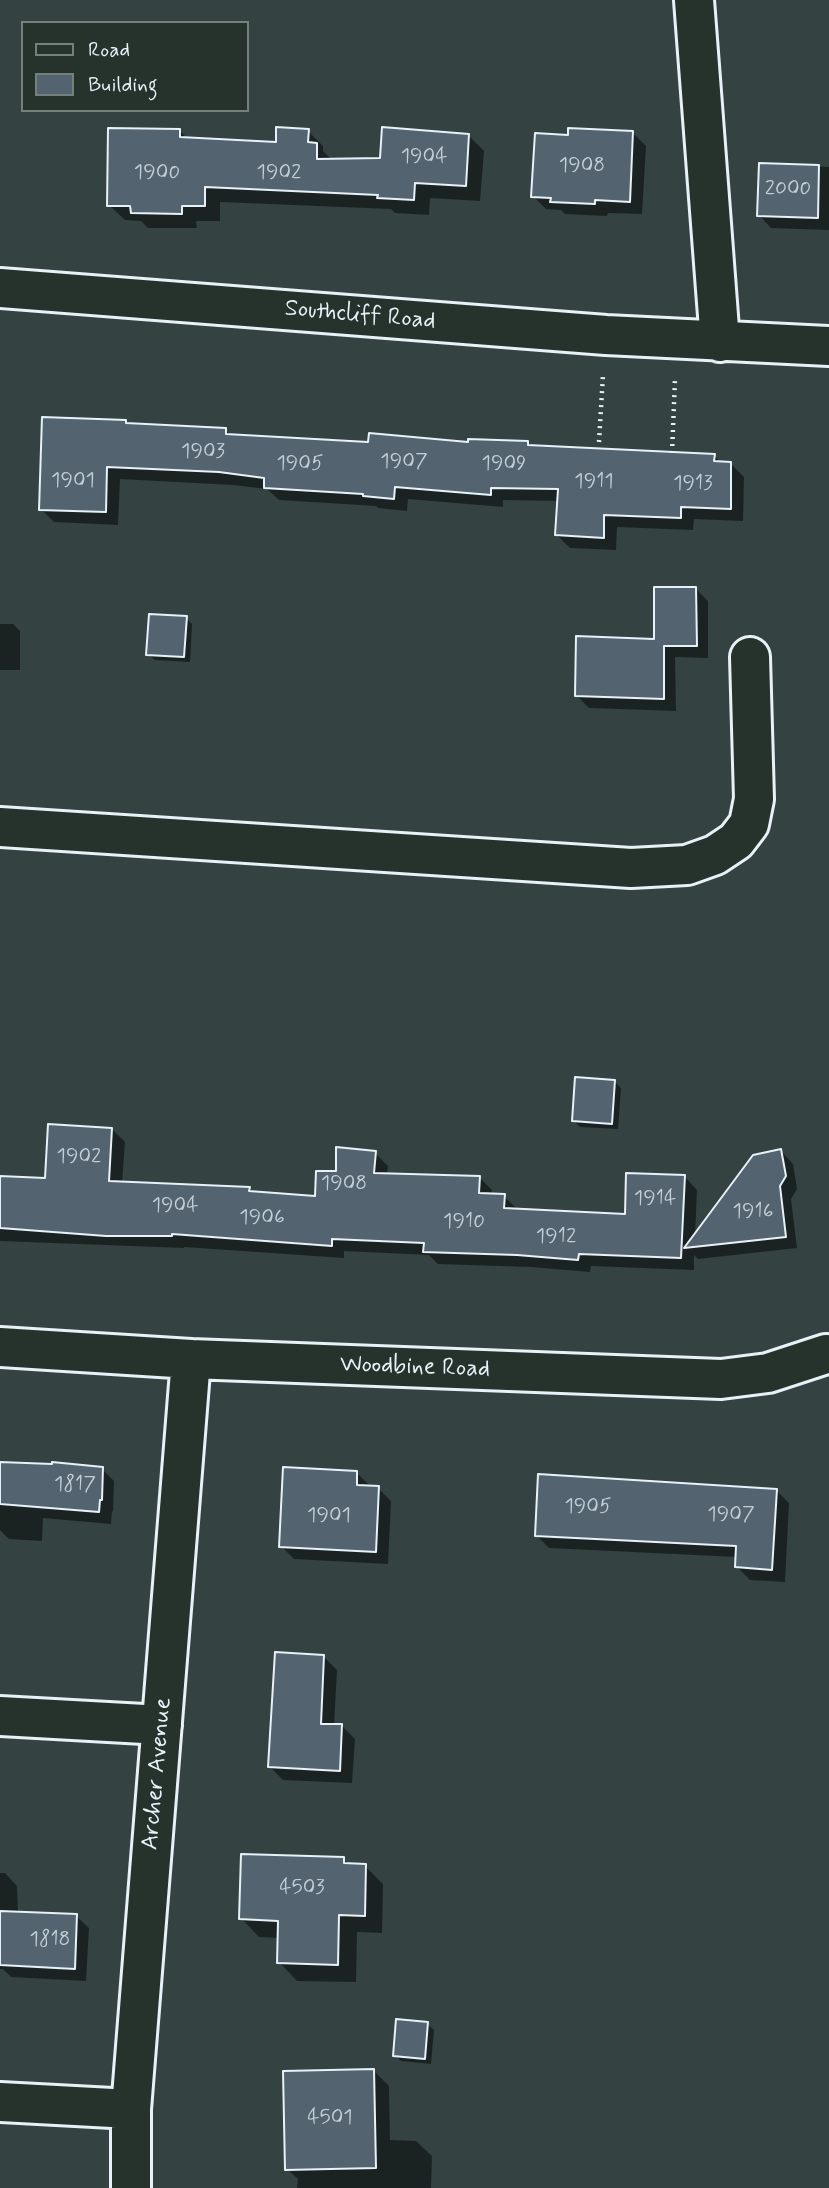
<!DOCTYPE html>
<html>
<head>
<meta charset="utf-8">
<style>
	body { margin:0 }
	#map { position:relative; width:829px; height:2188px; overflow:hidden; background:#344241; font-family:Mynerve,sans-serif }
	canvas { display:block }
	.legend { position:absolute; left:21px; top:21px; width:228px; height:91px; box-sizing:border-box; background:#26332d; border:2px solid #747f7e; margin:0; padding:9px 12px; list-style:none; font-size:21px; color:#e8f1f8 }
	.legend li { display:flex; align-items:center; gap:14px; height:35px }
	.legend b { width:35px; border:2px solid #747f7e }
</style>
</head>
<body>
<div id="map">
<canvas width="829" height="2188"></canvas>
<ul class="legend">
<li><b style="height:9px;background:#26332d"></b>Road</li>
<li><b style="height:19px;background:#536470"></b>Building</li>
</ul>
</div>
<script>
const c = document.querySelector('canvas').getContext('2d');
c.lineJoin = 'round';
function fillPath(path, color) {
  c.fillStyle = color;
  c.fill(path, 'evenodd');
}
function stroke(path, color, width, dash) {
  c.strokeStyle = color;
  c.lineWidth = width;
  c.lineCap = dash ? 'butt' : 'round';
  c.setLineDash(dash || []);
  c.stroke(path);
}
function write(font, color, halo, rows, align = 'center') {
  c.font = font + ' Mynerve,sans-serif';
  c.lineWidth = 6;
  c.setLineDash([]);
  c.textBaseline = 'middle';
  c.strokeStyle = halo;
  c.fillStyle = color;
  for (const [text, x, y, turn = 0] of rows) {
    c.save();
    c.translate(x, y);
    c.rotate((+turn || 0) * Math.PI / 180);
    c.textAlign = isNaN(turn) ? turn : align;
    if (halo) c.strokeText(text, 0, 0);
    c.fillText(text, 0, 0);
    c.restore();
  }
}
const shadow = new Path2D(`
	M179 130 188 139 278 143 308 131 323 146V151L333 161 382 160 468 135 484 151 480 201 430 198 429 215 395 213 391 209 220 202V221H196L197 228H148L141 221 125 220 109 205Z
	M633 133 646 146 642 214 608 213 607 216 565 214 561 210 546 209 533 196 570 136Z
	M760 165 829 167V230L771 228 759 215Z
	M126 422 128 425 226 430 232 437 370 444 527 443 531 447 714 456 722 463 731 464 744 477 743 521 694 519 693 530 617 527 616 550 570 548 557 535 559 501 503 500V507L408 499 407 511 378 508 376 506 279 500 267 489 233 485 120 479 118 525 54 522 41 509Z
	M696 589 708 601V658L675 657 676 711 589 708 576 695 656 641Z
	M186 618 192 624 190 662 155 660 148 654Z
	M0 624H13L20 631V670H0Z
	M614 1081 621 1088 618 1129 580 1127 574 1121Z
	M112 1129 125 1142 122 1183 249 1188 254 1193 317 1198 337 1173 375 1153 388 1166 387 1175 479 1177 492 1190 491 1195 504 1196 518 1210 626 1216 685 1177 697 1190 695 1236 781 1151 793 1164 797 1189 791 1199 797 1248 698 1259 694 1255V1270L591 1266 590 1272 531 1267 438 1264 429 1255 344 1251V1258L184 1247V1248L0 1241V1177L47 1180Z
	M0 1463 102 1469 114 1481 113 1512 112 1511 111 1524 43 1518 42 1541 9 1539 0 1530Z
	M357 1473 370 1486 378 1488 391 1501 388 1564 294 1559 281 1546Z
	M776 1490 789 1503 785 1582 750 1580 737 1567V1557L549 1548 536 1535Z
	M324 1657 337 1670 334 1726H342L355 1739 352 1783 283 1780 270 1767Z
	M343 1859 350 1865 365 1866 383 1884 382 1933 357 1932 356 1982 297 1981 279 1962V1938L259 1937 241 1918Z
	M0 1873H5L17 1886 18 1914 76 1916 89 1928 86 1981 11 1977 3 1969H0Z
	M427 2024 434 2030 431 2064 401 2061 395 2055Z
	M373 2070 389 2086 390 2140 416 2141 432 2156 431 2188H297L298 2179 287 2169Z`);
const building = new Path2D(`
	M276 127 309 129 308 142 317 143V159L380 158 382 127 469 134 466 186 415 183 414 200 377 198 378 195 205 187V206H182V214L131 213 130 206H107L108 128 180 129V137L276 142Z
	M568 128 633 131 630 202 595 200V204L550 202 551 198 531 197 535 133 568 135Z
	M759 163 819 165 818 218 757 216Z
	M42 417 126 420V423L226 428V434L368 442 369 433 468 442V439L528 441V445L715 454 714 461 731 462V509L681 507V518L604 515V538L555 535 558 489 491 488V495L395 487 394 499 363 496V494L264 488V478L219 472 107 467 106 512 39 510Z
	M654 587H696L697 646H664V699L575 696 576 636 654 639Z
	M149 614 187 616 184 657 146 655Z
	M575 1077 615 1080 612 1124 572 1121Z
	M48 1124 112 1128 109 1181 250 1187 249 1191 315 1196 316 1171H336V1147L376 1151 374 1173 480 1176 479 1193 505 1194 504 1208 625 1214 626 1173 685 1175 681 1258 579 1254 578 1260 517 1255 423 1252 424 1243 332 1239V1246L172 1234V1236H106L0 1228V1176L45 1178Z
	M781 1149 786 1176 780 1186 786 1237 684 1248 753 1155Z
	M0 1462 52 1464V1462L103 1467 102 1500H100L99 1512 0 1504Z
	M283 1467 357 1471V1485L379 1486 376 1552 279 1547Z
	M538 1474 777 1489 772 1570 735 1567 736 1546 535 1536Z
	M275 1652 324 1655 321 1724H342L340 1771 268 1767Z
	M241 1854 344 1857V1863L366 1864 365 1916 339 1915 338 1965 277 1963 278 1921 239 1919Z
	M0 1911 77 1914 75 1969 0 1965Z
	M396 2019 428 2022 425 2059 393 2056Z
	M374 2069 376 2168 285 2170 283 2071Z`);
const path = new Path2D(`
	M599 442 603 375
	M672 453 675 379`);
const minor = new Path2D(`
	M694 0 720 342
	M0 288 606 335 829 346
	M0 827 631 868 687 865 715 855 736 841 749 824 754 799 750 657
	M0 1347 191 1359 721 1379 768 1373 826 1354
	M0 1716 162 1725
	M0 2102 131 2109
	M131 2188V2109L191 1359`);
const numberNames = [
	["1904",424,158],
	["1908",582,167],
	["1900",157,174],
	["1902",279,174],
	["2000",788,190],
	["1903",203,453],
	["1907",404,463],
	["1905",300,465],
	["1909",504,465],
	["1901",73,482],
	["1911",594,483],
	["1913",693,485],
	["1902",79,1158],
	["1908",344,1185],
	["1914",655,1200],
	["1904",175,1207],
	["1916",753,1213],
	["1906",262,1219],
	["1910",464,1223],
	["1912",556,1238],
	["1817",75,1486],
	["1905",588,1508],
	["1907",731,1516],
	["1901",329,1517],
	["4503",302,1889],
	["1818",50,1941],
	["4501",330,2119]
];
const streetNames = [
	["Southcliff Road",360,316,5],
	["Woodbine Road",415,1368,2],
	["Archer Avenue",158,1774,-85]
];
fillPath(shadow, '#0007');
fillPath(building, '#536470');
stroke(building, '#e8f1f8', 2);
stroke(minor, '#e8f1f8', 44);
stroke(path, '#e8f1f8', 4.5, [2, 5]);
stroke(minor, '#26332d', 38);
write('21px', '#c3ced6', null, numberNames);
write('24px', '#e8f1f8', '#26332d', streetNames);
</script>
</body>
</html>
